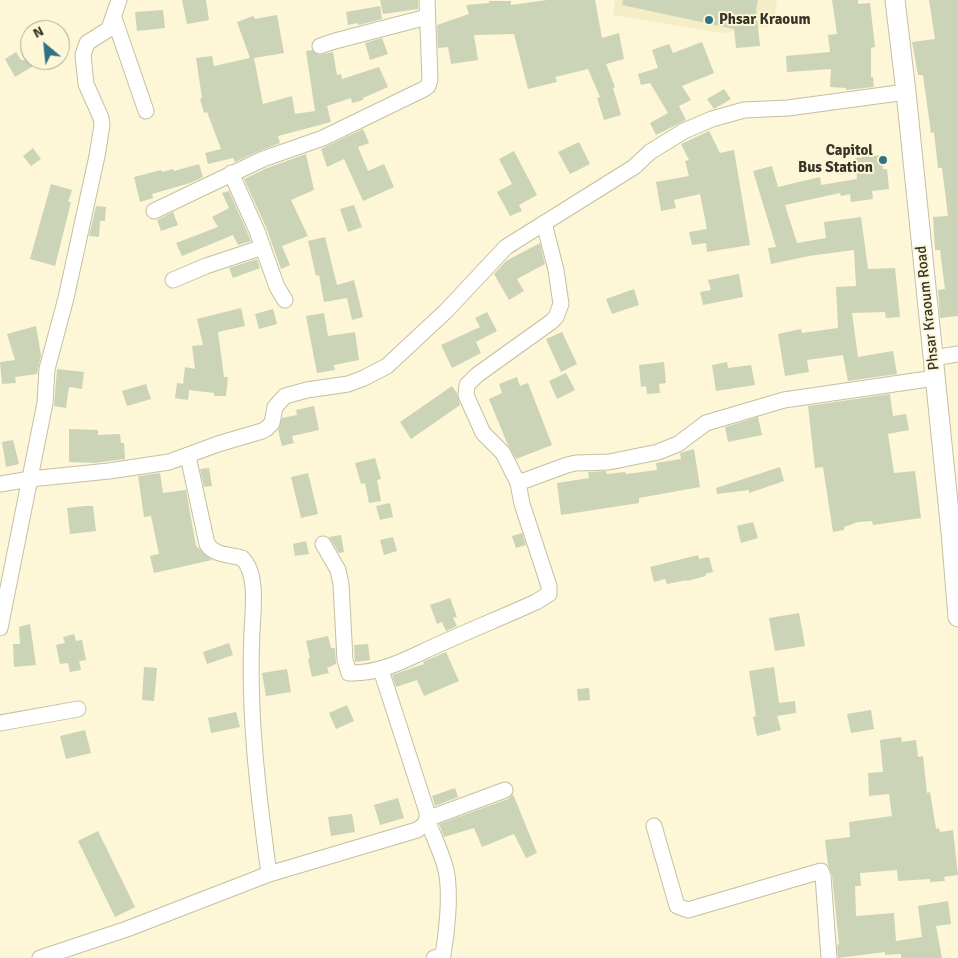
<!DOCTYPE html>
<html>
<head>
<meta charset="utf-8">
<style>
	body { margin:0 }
	#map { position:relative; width:958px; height:958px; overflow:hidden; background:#fdf6d7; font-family:Signika,sans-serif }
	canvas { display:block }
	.north { position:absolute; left:20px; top:20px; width:50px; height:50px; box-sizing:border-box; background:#fdf6d7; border:1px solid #ada891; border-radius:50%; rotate:332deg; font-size:14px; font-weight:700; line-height:20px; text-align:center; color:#363428 }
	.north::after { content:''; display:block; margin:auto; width:18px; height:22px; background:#307184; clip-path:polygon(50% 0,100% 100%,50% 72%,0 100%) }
</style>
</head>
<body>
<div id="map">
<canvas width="958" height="958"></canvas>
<div class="north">N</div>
</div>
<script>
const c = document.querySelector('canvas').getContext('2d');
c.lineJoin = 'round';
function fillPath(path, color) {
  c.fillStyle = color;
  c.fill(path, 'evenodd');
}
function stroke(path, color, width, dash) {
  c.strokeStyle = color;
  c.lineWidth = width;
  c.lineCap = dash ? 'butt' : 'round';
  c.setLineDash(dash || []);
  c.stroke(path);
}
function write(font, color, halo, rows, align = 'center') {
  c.font = font + ' Signika,sans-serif';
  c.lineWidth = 4;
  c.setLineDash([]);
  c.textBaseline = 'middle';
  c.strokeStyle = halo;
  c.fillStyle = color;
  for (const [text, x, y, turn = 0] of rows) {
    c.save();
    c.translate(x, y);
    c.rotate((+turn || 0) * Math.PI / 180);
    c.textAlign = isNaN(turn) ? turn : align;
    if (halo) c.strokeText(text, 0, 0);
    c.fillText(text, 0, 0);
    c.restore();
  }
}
const built = new Path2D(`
	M615 0H777L773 26 722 33 613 15Z`);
const building = new Path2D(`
	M182 0H206L209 20 187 24Z
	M380 0H418V9L383 14Z
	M547 0H595L602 38 619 33 624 59 606 64 615 87 613 88 621 115 604 120 597 98 600 97 588 69 555 77 557 82 528 89 514 34 474 35 478 60 451 64 448 47 438 48 437 25 469 14 466 5 489 3V1H511V5Z
	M623 0H758L756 9 760 46 736 48 734 29 622 5Z
	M832 0H858V4L870 3 875 47 871 48V77H873L874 87 846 90V88L830 87 831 69 787 72 786 56 830 52 828 35 837 34Z
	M929 0H958V316L940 318 938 290 945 289 940 250H935L933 217 948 216 942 168H938L934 132 931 133 923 75H918L912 42 935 39Z
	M380 6 382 19 359 25 358 23 348 25 346 12Z
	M163 10 165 28 137 31 135 12Z
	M277 15 284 53 254 58 263 104 292 96 295 114 315 111 306 51 312 50 319 55 333 52 337 75 341 74 342 79 379 67 388 87 363 98V100L352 103 351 98 327 106 331 122 278 136 280 143 259 151 235 162 233 158 208 164 205 153 221 149 207 112 204 113 200 99 202 98 196 58 212 56 214 66 250 58 237 22 253 16 255 19Z
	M382 38 388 54 370 60 365 43Z
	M702 42 714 73 682 86 691 100 679 106 686 120 656 135 650 123 668 113 650 83 641 85 638 74 658 68 652 50 669 44 673 53Z
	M16 52 21 60H43L15 77 5 59Z
	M724 89 731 99 714 109 707 99Z
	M363 129 369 143 358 147 368 171 384 164 394 187 363 201 344 159 327 167 321 149Z
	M709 131 720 153 734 150 750 245 707 252 706 243 692 245 689 232 707 229 700 194 674 200 676 208 661 211 656 182 689 176 685 161 689 160 681 144Z
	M579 142 590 164 570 174 558 152Z
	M33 148 41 159 31 166 23 156Z
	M514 151 537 195 519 205 522 211 510 216 497 192 512 184 499 159Z
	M306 154 314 190 291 200 308 236 282 246 290 265 281 269 266 227 244 179 267 168Z
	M882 155 883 169H887L889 189 872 191 873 199 851 202 850 194 841 196 840 193 785 205 797 243 826 238 824 222 861 217 868 269 895 268 900 317 886 318 885 312 852 313 858 357 893 351 897 374 848 381 843 355 807 360 809 372 785 376 778 334 801 329 802 333 838 328 836 287 856 286 854 250 809 256 771 264 768 248 776 247 753 171 772 166 778 187 820 177 821 185 857 179 855 158Z
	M199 164 203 177 190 183 152 194 153 198 140 202 134 177 161 170 162 172 173 169 174 171Z
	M51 184 72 190 68 202H71L55 266 30 259Z
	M229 191 251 241 238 245 233 235 182 256 176 243 218 227 212 217 229 208 222 193Z
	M354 205 362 227 348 232 340 209Z
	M96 206 106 207 105 221H100L99 237 89 236Z
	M173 212 178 225 161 231 157 220Z
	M325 237 337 285 354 280 363 317 352 320 347 298 324 302 319 275 316 276 308 241Z
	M540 243 545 264 517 279 524 291 509 300 494 274 506 261Z
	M257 259 260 268 233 278 229 268Z
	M739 274 743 297 703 305 700 292 711 290 708 280Z
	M634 289 639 305 612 314 606 299Z
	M241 308 245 326 218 332 224 377H228L226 396H214V393L189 390 188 400 175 398 177 383 183 384 185 367 195 369 192 346 203 345 197 319Z
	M273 309 277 324 259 329 255 314Z
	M487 312 497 331 476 342 481 353 452 368 441 345 480 327 475 318Z
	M324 313 328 336 355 332 359 360 334 365 335 370 317 373 306 316Z
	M36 326 41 355 37 374 15 377 16 383 2 384 0 362 15 360 7 334Z
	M562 332 577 364 561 372 546 339Z
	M664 362 666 383 659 384 660 393 647 394 646 386 641 387 639 365Z
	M727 362 728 368 751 365 755 385 716 391 712 365Z
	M57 369 84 372 82 389 69 387 66 408 54 406Z
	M566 373 575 390 557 399 549 381Z
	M517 377 520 386 528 383 552 445 516 459 507 443 489 399 502 393 499 384Z
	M146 384 151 399 127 406 122 391Z
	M452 386 457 393 460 405 411 439 400 422Z
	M890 394 893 416 906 414 909 430 888 434 894 473 915 471 921 518 873 525 872 521 858 522 844 527V530L833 532 823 467 815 468 808 406Z
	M314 406 319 430 292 436 294 443 282 446 278 430 282 418 297 415 296 410Z
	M758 417 762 435 728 442 725 427Z
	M69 429 98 430V435L120 434 121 443H124L125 459 95 463 69 462Z
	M13 440 19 464 6 467 2 442Z
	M694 449 700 487 639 498V503L561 515 557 483 589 478 588 472 606 471 607 474 625 472 626 474 657 470 656 463 681 459 680 453Z
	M375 458 381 479 377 480 381 501 369 503 365 483 361 484 355 463Z
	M780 467 784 481 749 493V490L717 494 716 488Z
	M209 468 212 486 204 487 200 469Z
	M160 473 163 493 186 490 196 546 212 560 154 573 150 556 159 554 151 516 144 517 138 476Z
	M308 473 318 514 301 518 291 477Z
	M390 503 393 517 380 520 376 506Z
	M85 506H93L96 531 70 534 67 508Z
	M753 522 758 538 741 543 737 526Z
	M522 533 526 545 516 548 512 536Z
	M341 535 344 552 339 553 329 537Z
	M393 537 397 551 384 555 380 540Z
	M306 541 309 554 295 556 293 544Z
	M698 555 699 559 709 557 713 572 705 574 706 576 687 581V580L667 584 665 579 654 582 650 567Z
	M450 598 457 617 453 618 457 626 446 631 442 622 437 624 430 605Z
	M799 613 805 646 775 651 769 618Z
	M30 624 36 665 14 667 13 644H20L19 627Z
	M74 634 76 641 82 640 86 660 79 661 81 670 70 672 68 663 60 664 56 645 65 643 63 637Z
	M328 636 331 648H335L336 664 327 668 329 673 312 677 308 659 310 658 306 641Z
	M229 643 233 655 207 664 203 652Z
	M368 644 370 660 355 662 354 645Z
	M446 652 459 681 424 696 417 680 396 687 392 675 424 664 423 662Z
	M144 667 157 668 154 701 142 700Z
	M774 667 779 703 795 701 796 713 777 716 781 730 757 736 753 717 756 716 749 671Z
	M287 669 291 692 266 696 262 673Z
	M589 688 590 700 578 701 577 689Z
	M347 705 354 721 336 729 329 713Z
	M871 710 874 729 851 733 847 714Z
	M236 712 240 727 211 733 208 718Z
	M85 730 91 753 66 759 60 736Z
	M901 737 902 742 916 740 918 757 923 756 927 793 930 792 936 829 939 828 940 832 953 830 958 875 944 877 945 881 930 882V879L898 881 897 870 860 873 861 886H855L856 916 894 913 896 941 922 937 918 906 948 901 951 924 936 926 942 958H901V954L885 955V952L838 958 837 945 839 944 832 875 828 865 825 840 850 837 849 822 892 816 889 794 869 796 868 773 883 772 880 740Z
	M455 788 458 797 435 806 432 796Z
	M513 794 537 853 526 858 514 834 482 847 474 828 444 837 439 824 508 799Z
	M398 798 404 818 380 825 374 805Z
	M352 814 355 832 331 836 328 817Z
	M98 831 135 907 115 917 78 841Z`);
const minor = new Path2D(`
	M114 18 146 111
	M320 46 335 41 427 17
	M231 173 257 231 277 287 285 300
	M154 211 263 159 323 138 424 89 428 86 430 80 427 0
	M173 280 206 266 263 247
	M933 358 958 354
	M188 456 207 544C215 556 229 554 242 558 258 573 253 610 252 631 248 713 258 793 269 874
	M518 483 567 465 576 463 609 462 658 452 678 444 706 423 784 400 935 378
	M0 484 30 479 109 471 169 462 218 444 262 431 266 429 272 423 275 407 285 396 307 390 348 384 364 378 387 366 446 311 506 247 634 167 650 152 684 131 712 119 744 110 788 108 906 92
	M323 544 338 570 341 584 345 660 349 673H352C385 673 412 656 442 643 473 629 505 616 536 602L549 594V586L522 504 518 483 503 453 483 433 466 395 467 385 477 375 551 322 556 317 561 304 556 270 544 223
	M0 628 45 403 47 369 66 298 97 156 102 125 101 118 86 84 83 55 87 43 109 29 119 0
	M381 670 427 812V819C433 836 442 853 446 870 451 893 447 932 443 955L434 958
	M0 723 78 709
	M654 826 677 906 688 910 821 871 823 876 829 958
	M40 958 127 929 269 874 417 830 424 825 427 819 505 790`);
const major = new Path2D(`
	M895 0 906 92 951 532 958 617`);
const markers = [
	[709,20,5,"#307184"],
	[883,160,5,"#307184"]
];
const poiNames = [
	["Phsar Kraoum",719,20],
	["Capitol",873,151,"right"],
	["Bus Station",873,168,"right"]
];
const streetNames = [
	["Phsar Kraoum Road",928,308,-96]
];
fillPath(built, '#f5edc6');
fillPath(building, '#cbd4b7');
stroke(minor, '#c6bfa1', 17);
stroke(major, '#c6bfa1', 21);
stroke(minor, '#fff', 15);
stroke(major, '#fff', 19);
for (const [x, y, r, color] of markers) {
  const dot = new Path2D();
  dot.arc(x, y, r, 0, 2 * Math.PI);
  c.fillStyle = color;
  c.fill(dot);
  stroke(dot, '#fdf6d7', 2);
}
write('bold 15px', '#363428', '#fdf6d7', poiNames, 'left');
write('15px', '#363428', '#fdf6d7', streetNames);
</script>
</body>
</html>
